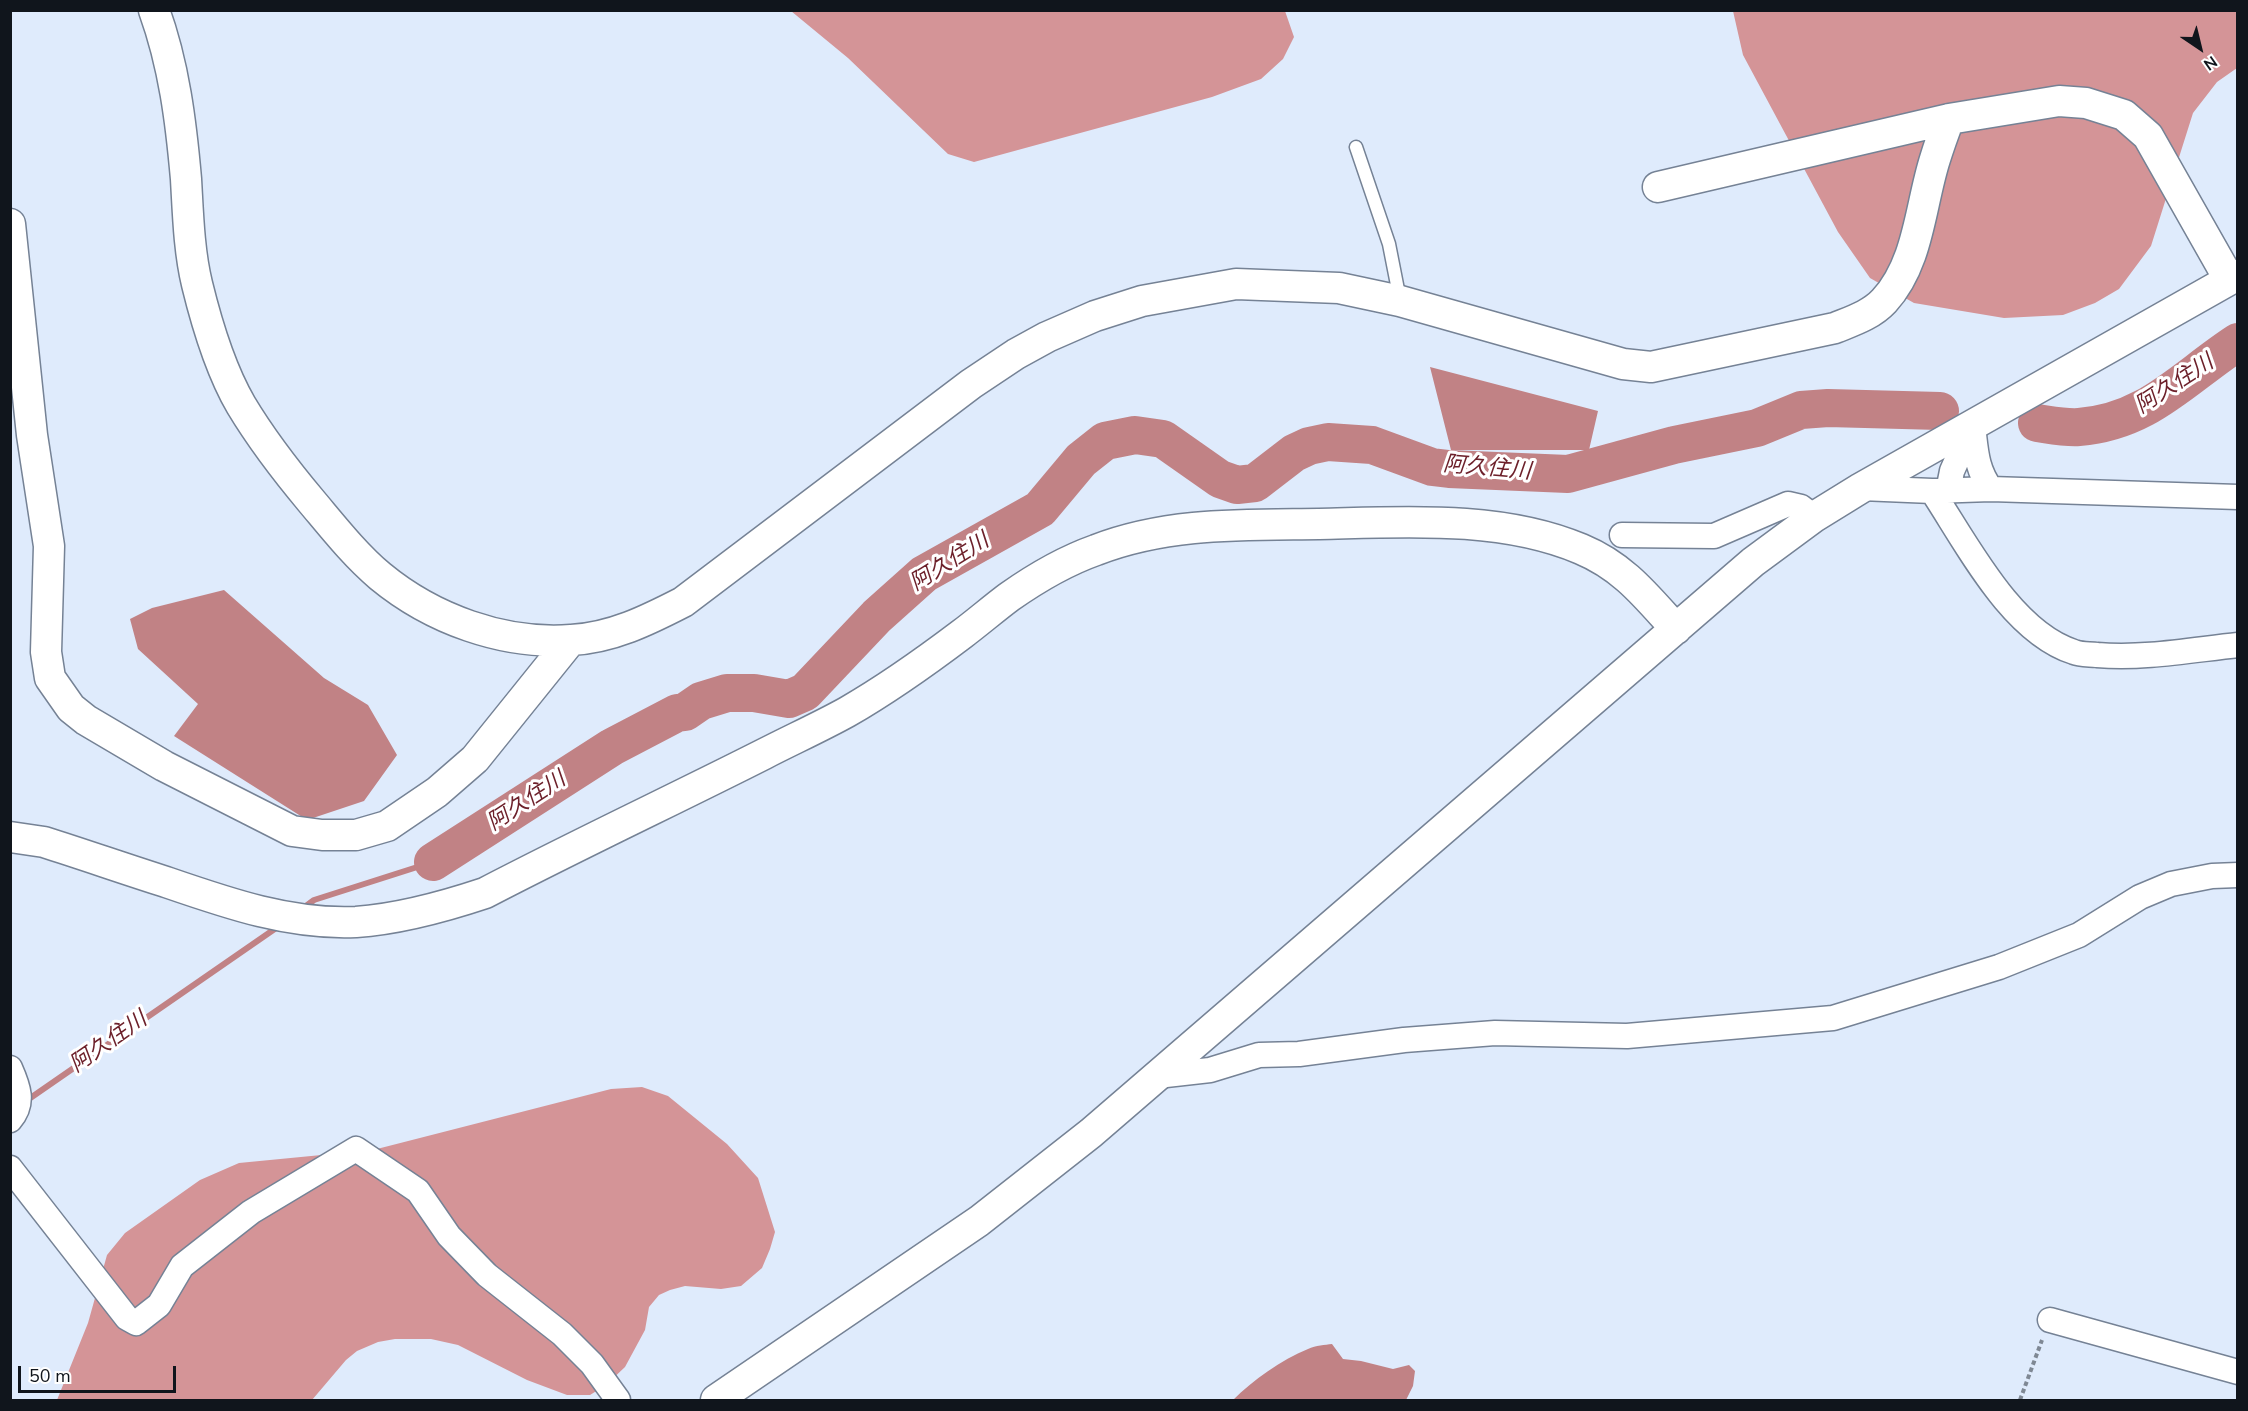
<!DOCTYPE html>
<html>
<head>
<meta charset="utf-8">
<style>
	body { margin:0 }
	#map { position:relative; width:2248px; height:1411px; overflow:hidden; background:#dfebfc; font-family:"Nunito Sans",sans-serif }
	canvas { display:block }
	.frame { position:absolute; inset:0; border:12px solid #10151c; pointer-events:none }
	.north { position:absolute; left:2170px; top:18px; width:60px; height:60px; -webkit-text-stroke:4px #fff; paint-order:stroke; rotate:145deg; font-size:16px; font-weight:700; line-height:24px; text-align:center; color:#10151c }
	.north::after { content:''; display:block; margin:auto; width:21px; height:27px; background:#10151c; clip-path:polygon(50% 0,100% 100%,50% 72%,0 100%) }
	.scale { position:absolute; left:18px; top:1366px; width:158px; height:27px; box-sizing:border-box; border:3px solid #10151c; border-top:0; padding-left:8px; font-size:18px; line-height:21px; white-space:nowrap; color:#10151c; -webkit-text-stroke:4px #fff; paint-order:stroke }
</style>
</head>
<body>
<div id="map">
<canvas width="2248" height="1411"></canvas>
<div class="frame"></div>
<div class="north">N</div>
<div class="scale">50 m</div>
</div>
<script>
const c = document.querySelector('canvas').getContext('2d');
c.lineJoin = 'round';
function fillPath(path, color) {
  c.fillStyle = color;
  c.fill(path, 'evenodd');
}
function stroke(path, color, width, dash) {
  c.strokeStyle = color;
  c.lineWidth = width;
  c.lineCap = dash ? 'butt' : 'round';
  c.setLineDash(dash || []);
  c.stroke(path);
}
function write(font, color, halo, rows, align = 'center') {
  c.font = font + ' "Nunito Sans","Noto Sans JP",sans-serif';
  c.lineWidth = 6;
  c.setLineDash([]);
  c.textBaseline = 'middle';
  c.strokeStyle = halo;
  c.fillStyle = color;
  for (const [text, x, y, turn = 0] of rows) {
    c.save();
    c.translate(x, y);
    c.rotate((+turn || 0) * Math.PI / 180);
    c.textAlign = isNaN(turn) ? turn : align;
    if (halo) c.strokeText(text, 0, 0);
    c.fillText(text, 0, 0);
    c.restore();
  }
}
const forest = new Path2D(`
	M791 11H1285L1294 37 1283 59 1261 79 1212 97 974 162 948 154 848 58Z
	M1733 11H2237V68L2217 82 2193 113 2151 246 2119 289 2095 303 2063 315 2004 318 1914 303 1870 278 1838 232 1743 55Z
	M642 1087 668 1096 727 1144 758 1178 775 1232 770 1249 762 1268 741 1286 721 1289 685 1286 670 1290 659 1295 649 1307 645 1330 625 1367 606 1385 590 1395H567L527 1380 458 1345 431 1339H395L378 1342 357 1351 346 1360 312 1400H57L88 1323 107 1255 125 1233 200 1180 239 1163 373 1150 611 1089Z`);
const water = new Path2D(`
	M1430 367 1598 411 1589 450H1451Z
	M224 590 324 678 368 705 397 755 364 801 307 820 174 736 198 704 138 649 130 619 152 608Z
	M1332 1344 1343 1359 1361 1361 1393 1369 1409 1365 1415 1371 1413 1386 1406 1400H1233C1253 1380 1281 1360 1308 1349 1316 1345 1325 1345 1332 1344Z`);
const stream = new Path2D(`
	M302 909 314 900 433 862
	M26 1101 279 926`);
const river = new Path2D(`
	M2037 423C2051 425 2066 428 2079 427 2148 422 2184 377 2238 342
	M433 862 612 747 677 713 685 712 701 701 727 693H754L789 699 805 692 877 616 924 574 1040 509 1081 460 1105 441 1135 435 1163 439 1220 479 1237 485 1255 483 1294 453 1309 446 1328 442 1372 445 1432 467 1449 469 1568 474 1674 445 1757 428 1801 410 1828 408 1940 411`);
const path = new Path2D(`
	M2020 1400 2042 1340`);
const service = new Path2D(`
	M1356 147 1389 244 1400 300`);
const minor = new Path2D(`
	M1973 426C1976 450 1976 469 1991 489
	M1861 488 1932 491 1991 489 2238 497
	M1932 491C1967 544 2011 632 2074 652 2081 655 2090 654 2097 655 2144 659 2191 650 2238 645
	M1948 491 1952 471 1973 424
	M1622 535 1714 536 1788 504 1801 507 1814 517
	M10 1068C18 1086 25 1103 10 1120
	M1157 1076 1210 1070 1259 1055 1299 1054 1404 1040 1495 1033 1627 1036 1833 1018 1999 967 2079 935 2140 897 2171 884 2212 876 2238 875
	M10 1168 127 1318 136 1323 159 1305 182 1266 251 1212 356 1149 418 1191 449 1236 487 1275 562 1334 592 1364 618 1400
	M2050 1320 2238 1372`);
const tertiary = new Path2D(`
	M154 10C174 65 181 122 186 179 188 214 189 251 197 284 207 325 220 369 241 405 262 440 286 471 312 502 333 527 355 555 380 576 432 619 503 645 571 640 612 638 648 620 683 602L971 384 1016 354 1047 337 1095 316 1142 301 1236 284 1339 288 1400 301 1623 364 1651 367 1835 328C1852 321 1871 315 1884 301 1919 263 1920 206 1935 159 1939 146 1944 132 1949 119
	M1658 187 1949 119 2059 101 2086 103 2124 115 2148 136 2229 279
	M10 224 32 435 49 546 46 652 50 678 71 708 86 720 164 766 292 831 322 835H356L387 826 437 792 475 759 570 641
	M10 837 44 842C85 855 125 869 166 882 227 903 290 925 356 922 400 919 443 907 485 893 577 845 671 801 764 754 791 740 820 727 847 712 887 689 925 662 962 634 978 622 993 609 1009 597 1036 578 1065 561 1096 550 1168 522 1244 525 1319 524 1404 522 1501 515 1581 549 1624 567 1646 596 1676 629
	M716 1400 979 1221 1091 1133 1753 562 1814 517 1861 488 2238 275`);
const waterNames = [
	["阿久住川",2175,385,-33],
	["阿久住川",1487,469,5],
	["阿久住川",950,563,-32],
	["阿久住川",527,802,-33],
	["阿久住川",109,1043,-35]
];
fillPath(forest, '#d49497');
fillPath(water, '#c18285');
stroke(stream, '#c18285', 6);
stroke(river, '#c18285', 38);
stroke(service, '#758295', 15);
stroke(minor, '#758295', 27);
stroke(tertiary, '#758295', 33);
stroke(path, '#7f8894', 4, [4.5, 3]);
stroke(service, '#fff', 12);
stroke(minor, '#fff', 24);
stroke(tertiary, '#fff', 30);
write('italic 22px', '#6d212b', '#fff', waterNames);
</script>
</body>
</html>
